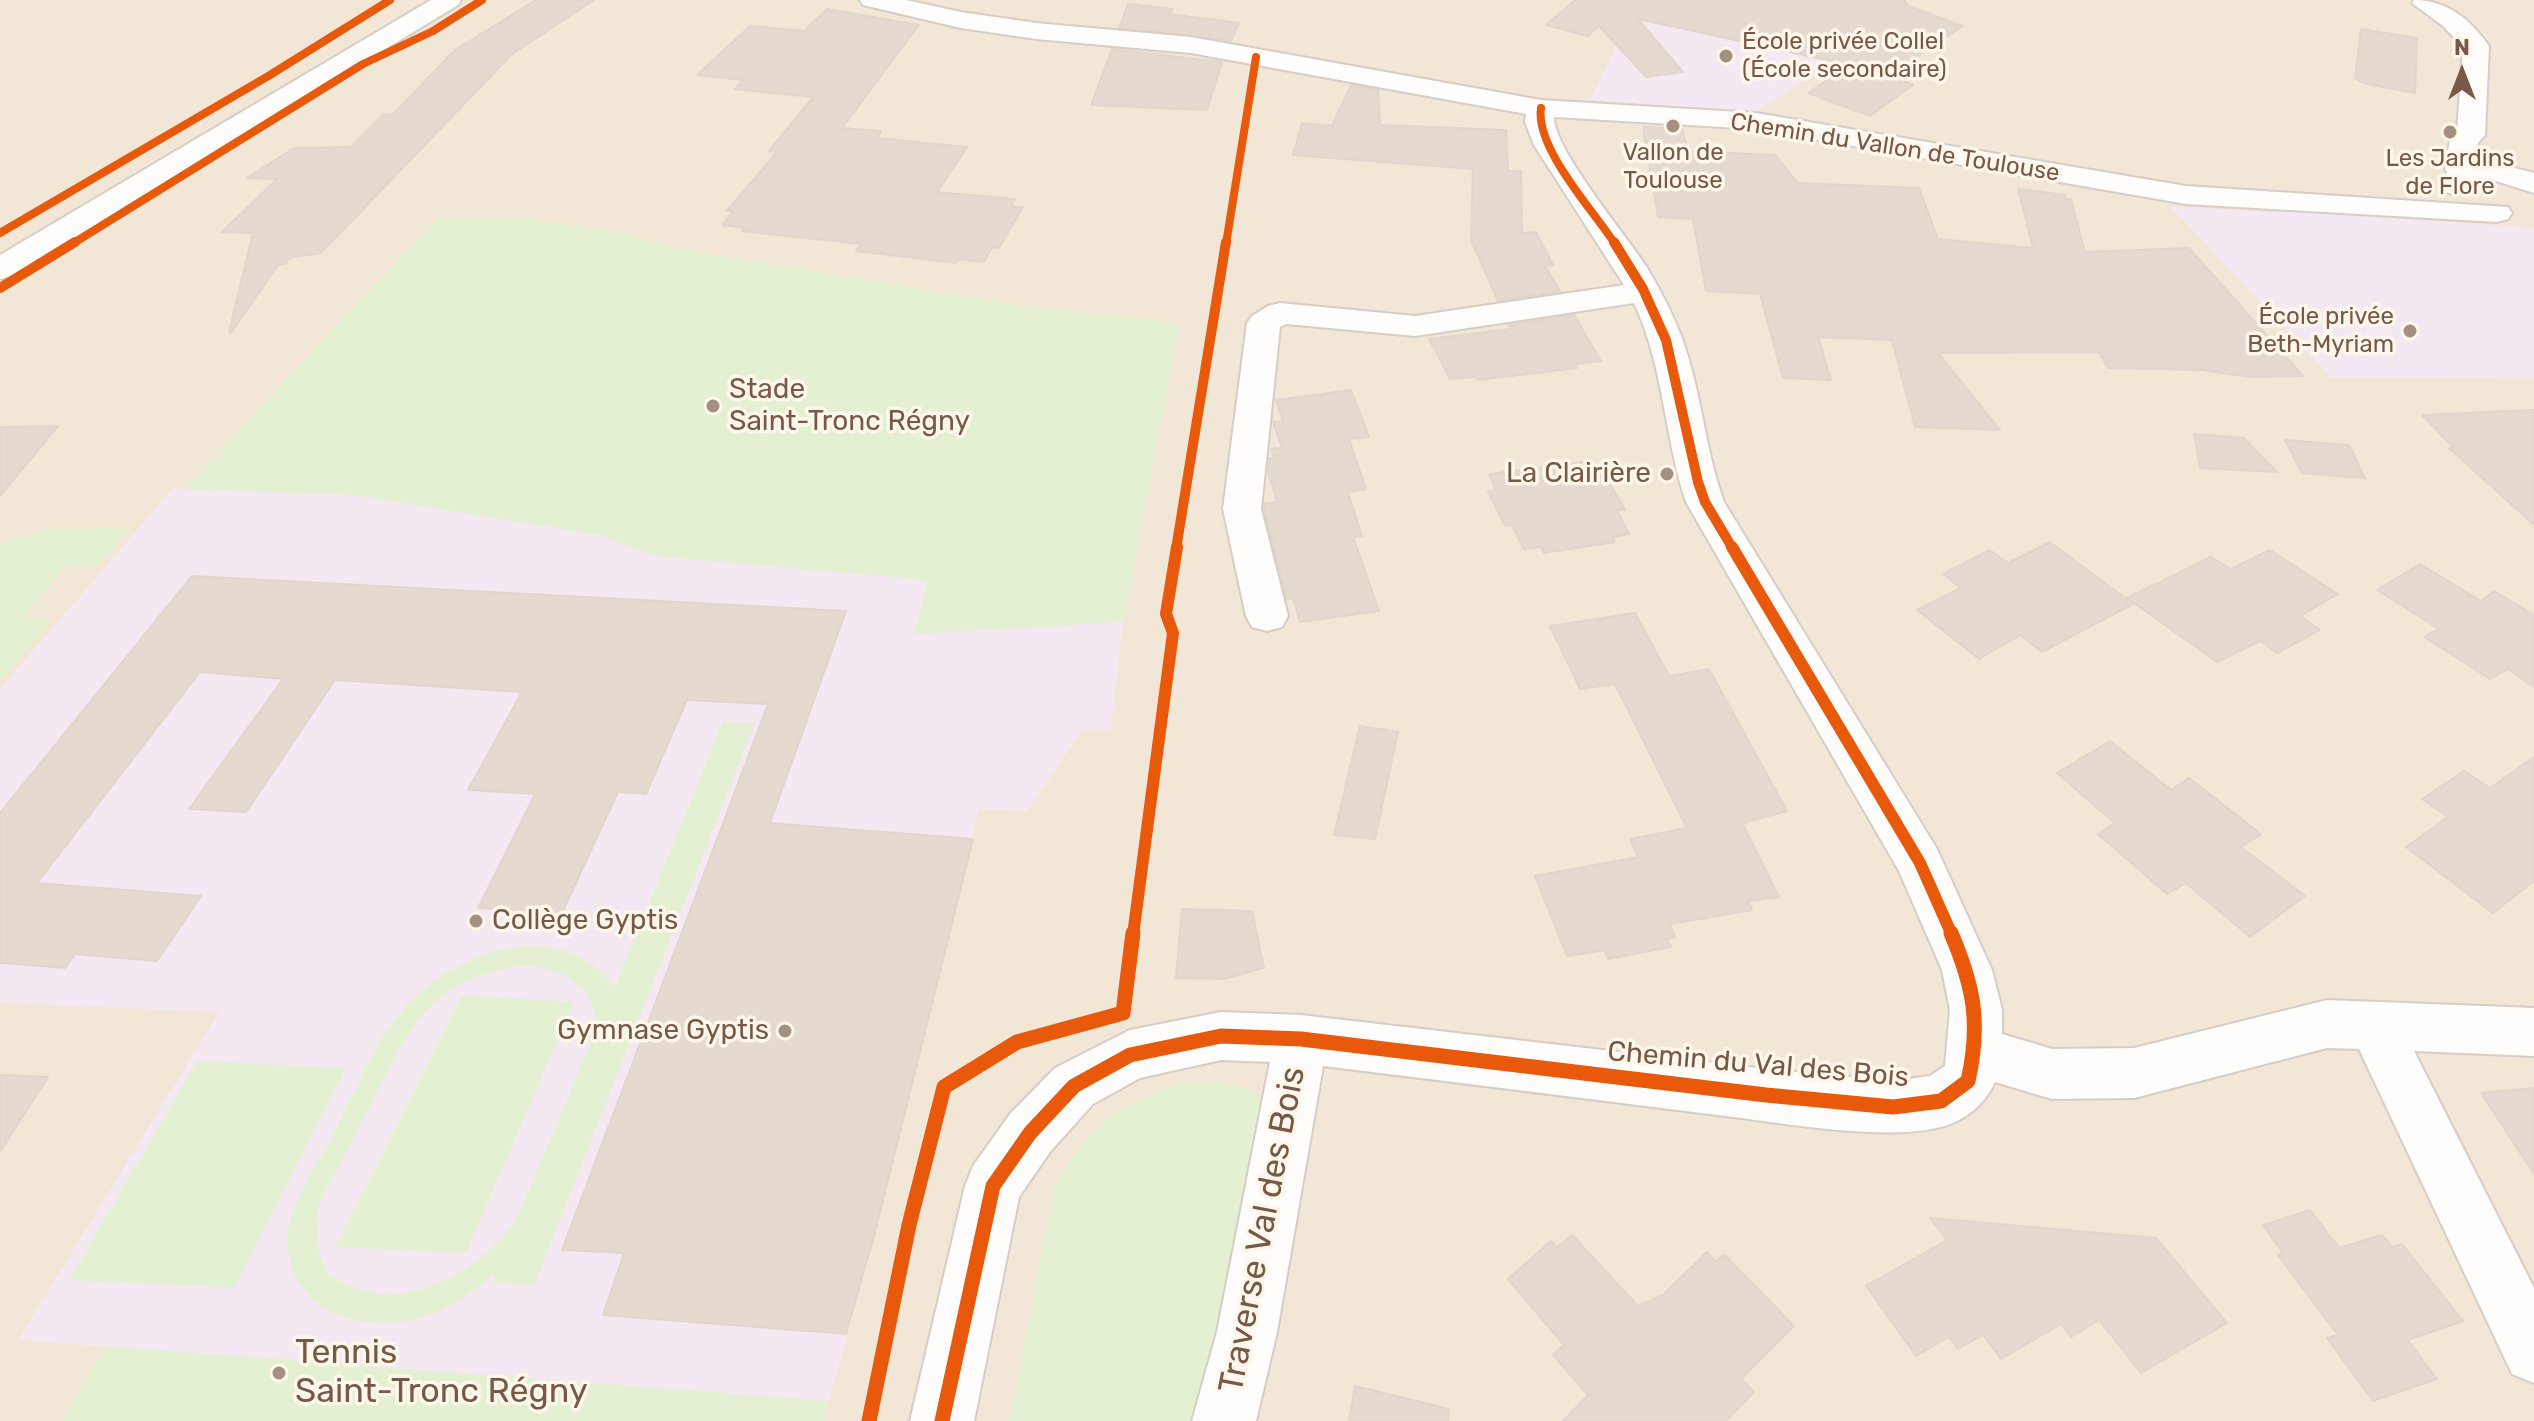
<!DOCTYPE html>
<html>
<head>
<meta charset="utf-8">
<style>
	body { margin:0 }
	#map { position:relative; width:2534px; height:1421px; overflow:hidden; background:#f8f3e9; font-family:Rubik,sans-serif }
	canvas { display:block }
	.north { position:absolute; left:2422px; top:32px; width:80px; height:80px; -webkit-text-stroke:6px #fff7eb; paint-order:stroke; rotate:0deg; font-size:22px; font-weight:700; line-height:32px; text-align:center; color:#785947 }
	.north::after { content:''; display:block; margin:auto; width:28px; height:36px; background:#785947; clip-path:polygon(50% 0,100% 100%,50% 72%,0 100%) }
</style>
</head>
<body>
<div id="map">
<canvas width="2534" height="1421"></canvas>
<div class="north">N</div>
</div>
<script>
const c = document.querySelector('canvas').getContext('2d');
c.lineJoin = 'round';
function fillPath(path, color) {
  c.fillStyle = color;
  c.fill(path, 'evenodd');
}
function stroke(path, color, width, dash) {
  c.strokeStyle = color;
  c.lineWidth = width;
  c.lineCap = dash ? 'butt' : 'round';
  c.setLineDash(dash || []);
  c.stroke(path);
}
function write(font, color, halo, rows, align = 'center') {
  c.font = font + ' Rubik,sans-serif';
  c.lineWidth = 7;
  c.setLineDash([]);
  c.textBaseline = 'middle';
  c.strokeStyle = halo;
  c.fillStyle = color;
  for (const [text, x, y, turn = 0] of rows) {
    c.save();
    c.translate(x, y);
    c.rotate((+turn || 0) * Math.PI / 180);
    c.textAlign = isNaN(turn) ? turn : align;
    if (halo) c.strokeText(text, 0, 0);
    c.fillText(text, 0, 0);
    c.restore();
  }
}
const residential = new Path2D(`
	M0 0H2534V1421H0Z`);
const education = new Path2D(`
	M1653 3 1841 56 1756 112 1589 100 1612 57 1615 39Z
	M2170 206 2281 213 2280 210 2534 228V377L2331 378Z
	M173 488 355 495 600 535 655 556 928 580 915 634 1123 622 1111 729H1083L1027 811 979 809 874 1237 829 1401 18 1340 219 1012 0 1003V689Z`);
const green = new Path2D(`
	M436 219H527L607 230 684 250 1024 306 1180 323 1123 622 914 634 927 580 655 556 600 535 355 495 184 489Z
	M129 528 95 568 66 566 23 617 52 620 0 681V545L44 529Z
	M723 721 755 723 534 1286 493 1282 495 1274C473 1291 453 1307 427 1316 358 1338 277 1308 289 1225 298 1192 319 1161 334 1132 354 1093 371 1048 399 1014 439 964 523 925 584 959 597 966 605 977 615 987ZM521 966C561 966 598 986 596 1030L516 1221C484 1265 422 1305 365 1291 353 1288 341 1282 330 1276 315 1252 314 1231 320 1202 339 1166 358 1129 377 1093 413 1021 434 978 521 966Z
	M462 995 574 1002 466 1253 335 1247Z
	M197 1061 346 1068 234 1288 69 1280Z
	M1192 1081C1216 1084 1247 1081 1263 1102L1213 1421H1010L1054 1188C1096 1115 1115 1108 1192 1081Z
	M106 1346 829 1401 824 1421H62Z`);
const building = new Path2D(`
	M536 0H594L512 54 321 253 288 258 286 264 278 265 231 333 229 332 253 233 222 232 277 179 247 178 294 148 351 147 384 114 392 115 455 50Z
	M1575 0H1904L1908 6 1963 26 1888 75 1913 85 1870 116 1808 93 1833 76 1825 73 1840 63 1638 19 1683 72 1646 77 1599 26 1588 36 1546 25Z
	M1128 4 1173 9 1169 14 1239 23 1231 41 1119 28Z
	M827 9 919 25 842 128 881 131 877 138 967 147 937 192 1015 199 1011 206 1023 207 999 248 992 247 984 262 959 259 956 263 856 251 861 244 742 231 745 228 722 225 733 211H727L777 152 769 151 813 97 735 89 743 80 697 75 750 26 804 31Z
	M2361 29 2417 38 2415 93 2366 84 2355 78Z
	M1112 49 1222 62 1207 110 1091 105Z
	M1351 85 1378 90 1380 125 1506 130 1508 171H1521L1522 233 1536 232 1553 265 1545 266 1560 291 1498 301 1471 240 1473 169 1293 155 1302 123 1332 126Z
	M1643 127 1682 129 1688 151 1775 155 1798 183 1919 188 1938 239 2033 248 2018 189 2065 195 2066 199H2071L2085 252 2189 248 2303 376 2250 377 2202 370 2108 368 2099 352 1938 353 2000 430 1915 427 1892 340 1818 337 1831 380 1783 378 1760 294 1706 291 1693 219 1658 217Z
	M1574 315 1601 361 1574 364 1577 368 1478 380 1475 377 1450 379 1429 339 1511 329 1509 325Z
	M1351 390 1369 437 1349 439 1366 489 1348 492 1362 536 1353 537 1379 611 1300 622 1293 598 1287 599 1264 509 1265 503 1277 502 1268 471 1269 458H1274L1271 449 1282 448 1273 422 1283 421 1276 400Z
	M2534 410V525L2449 448H2454L2422 415Z
	M58 426 0 496V427Z
	M2194 434 2244 438 2277 472 2200 468Z
	M2285 440 2349 445 2365 478 2302 473Z
	M1589 461 1598 476 1605 475 1625 510H1617L1629 534 1613 537 1615 542 1544 553 1541 547 1524 549 1512 525 1505 526 1488 491 1496 490 1489 474Z
	M2050 542 2133 604 2042 652 2020 635 1979 659 1917 610 1961 588 1943 574 1990 550 2008 563Z
	M2270 550 2338 594 2300 616 2320 630 2277 653 2260 641 2217 662 2127 598 2211 557 2231 569Z
	M2420 564 2481 601 2494 591 2534 615V687L2508 669 2490 679 2424 637 2439 629 2377 590Z
	M192 576 846 611 770 823 973 839 874 1236 846 1334 603 1315 624 1253 562 1250 768 704 687 700 646 794 618 792 562 913 478 908 535 794 468 790 522 692 335 680 246 812 189 809 283 679 200 672 37 883 201 896 157 961 75 954 65 968 0 963V813Z
	M1635 613 1669 676 1709 669 1787 811 1742 823 1779 897 1748 901 1752 910 1670 924 1675 937 1667 939 1671 947 1608 959 1605 950 1567 956 1535 876 1638 857 1630 839 1687 828 1615 684 1580 689 1550 626Z
	M1360 726 1398 732 1375 839 1334 835Z
	M2110 741 2171 790 2189 778 2261 834 2241 847 2305 896 2250 937 2186 883 2167 894 2098 834 2115 823 2057 773Z
	M2534 757V881L2493 913 2406 847 2448 817 2422 799 2464 771 2490 788Z
	M1182 909 1252 911 1264 968 1223 979 1176 978Z
	M0 1075 48 1077 0 1152Z
	M2534 1088V1174L2481 1093Z
	M2310 1210 2339 1248 2382 1235 2392 1247 2402 1244 2463 1321 2408 1340 2437 1379 2373 1401 2327 1338 2338 1335 2278 1255 2283 1253 2263 1225Z
	M1930 1218 2156 1238 2227 1323 2141 1373 2099 1320 2071 1337 2061 1324 2001 1359 1983 1335 1958 1349 1949 1337 1916 1356 1866 1286 1947 1240Z
	M1572 1235 1638 1306 1663 1295 1707 1252 1716 1262 1724 1254 1794 1326 1741 1379 1754 1392 1726 1421H1563L1588 1395 1553 1355 1564 1345 1508 1279 1551 1241 1557 1247Z
	M1355 1386 1449 1409 1448 1421H1349Z`);
const minor = new Path2D(`
	M860 0H906L961 12 1036 23 1191 37 1541 100 1756 113 2186 186 2508 207 2512 213 2508 219 2497 222 2186 204 1756 129 1554 117C1553 148 1626 235 1646 266 1664 296 1680 327 1689 360 1703 407 1707 456 1724 502L1937 849 1992 970 2002 1010V1034L2052 1049 2134 1048 2327 1000 2534 1008V1056L2414 1051 2534 1288V1383L2512 1374 2359 1049 2327 1048 2134 1098 2052 1099 1995 1082C1985 1104 1965 1121 1941 1127 1883 1142 1778 1122 1717 1115 1585 1098 1454 1082 1323 1066L1277 1332 1256 1421H1192L1217 1332 1270 1062 1221 1060 1140 1078 1093 1104 1050 1152 1019 1197 974 1421H910L965 1186 973 1166 1010 1114 1055 1068 1130 1030 1221 1012 1301 1015 1766 1069 1893 1081 1930 1076 1945 1066 1950 1010 1942 970 1899 871 1686 502C1664 437 1664 366 1634 303L1415 336 1286 324 1280 327 1261 509 1288 616 1282 627 1267 631 1252 627 1246 616 1223 509 1247 323 1252 316 1268 306 1280 303 1415 316 1624 285 1534 145 1525 122 1526 114 1191 53 1036 39 961 28 863 5Z
	M2414 0C2447 0 2470 19 2489 46L2485 135 2478 143 2475 163H2496L2534 173V193L2496 181 2472 182 2467 192 2456 195 2445 192 2441 186 2447 172 2445 169 2450 139 2457 131 2463 47 2443 26 2412 3Z`);
const tertiary = new Path2D(`
	M431 0H461L458 5 11 276 0 279V255Z`);
const cyclewayFar3 = new Path2D(`
	M1541 108C1535 148 1593 210 1615 244
	M0 233 270 75 390 0
	M72 244 363 64 433 31 482 0
	M1226 244 1256 57`);
const cyclewayFar2 = new Path2D(`
	M1614 242 1643 289 1666 340 1698 482 1705 502 1733 549
	M0 288 75 242
	M1176 549 1226 242`);
const cyclewayFar1 = new Path2D(`
	M1732 547 1920 863 1952 935
	M1133 935 1173 633 1166 614 1177 547`);
const cycleway = new Path2D(`
	M869 1421 909 1225 944 1087 1017 1042 1123 1013 1133 933
	M942 1421 993 1186 1030 1133 1074 1086 1130 1055 1221 1036 1301 1039 1766 1095 1893 1107 1941 1101 1968 1081C1981 1023 1974 987 1951 933`);
const markers = [
	[1726,56,8,"#a58f80"],
	[1673,126,8,"#a58f80"],
	[2450,132,8,"#a58f80"],
	[2410,331,8,"#a58f80"],
	[713,406,8,"#a58f80"],
	[1667,474,8,"#a58f80"],
	[476,921,8,"#a58f80"],
	[785,1031,8,"#a58f80"],
	[279,1373,8,"#a58f80"]
];
const farPoinames = [
	["École privée Collel",1742,42,"left"],
	["(École secondaire)",1742,70,"left"],
	["Vallon de",1673,153],
	["Toulouse",1673,181],
	["Les Jardins",2450,159],
	["de Flore",2450,187],
	["École privée",2394,317,"right"],
	["Beth-Myriam",2394,345,"right"]
];
const farStreetnames = [
	["Chemin du Vallon de Toulouse",1895,148,9]
];
const poiNames = [
	["Stade",729,390],
	["Saint-Tronc Régny",729,422],
	["La Clairière",1651,474,"right"],
	["Collège Gyptis",492,921],
	["Gymnase Gyptis",769,1031,"right"]
];
const streetNames = [
	["Chemin du Val des Bois",1758,1065,5]
];
const nearStreetnames = [
	["Traverse Val des Bois",1263,1230,-79]
];
const nearPoinames = [
	["Tennis",295,1353],
	["Saint-Tronc Régny",295,1392]
];
fillPath(residential, '#f2e6d6');
fillPath(education, '#f4e9f2');
fillPath(green, '#e3f0d2');
fillPath(building, '#e4dad0');
stroke(building, '#e1d6cb', 2);
stroke(minor, '#d6cec6', 4);
stroke(tertiary, '#d6cec6', 4);
fillPath(minor, '#fefdfc');
fillPath(tertiary, '#fefdfc');
stroke(cyclewayFar3, '#e8590c', 8);
stroke(cyclewayFar2, '#e8590c', 10);
stroke(cyclewayFar1, '#e8590c', 12);
stroke(cycleway, '#e8590c', 15);
for (const [x, y, r, color] of markers) {
  const dot = new Path2D();
  dot.arc(x, y, r, 0, 2 * Math.PI);
  c.fillStyle = color;
  c.fill(dot);
  stroke(dot, '#fff7eb', 3);
}
write('24px', '#785947', '#fff7eb', farPoinames);
write('24px', '#785947', '#fff7eb', farStreetnames);
write('28px', '#785947', '#fff7eb', poiNames, 'left');
write('28px', '#785947', '#fff7eb', streetNames);
write('34px', '#785947', '#fff7eb', nearStreetnames);
write('34px', '#785947', '#fff7eb', nearPoinames, 'left');
</script>
</body>
</html>
